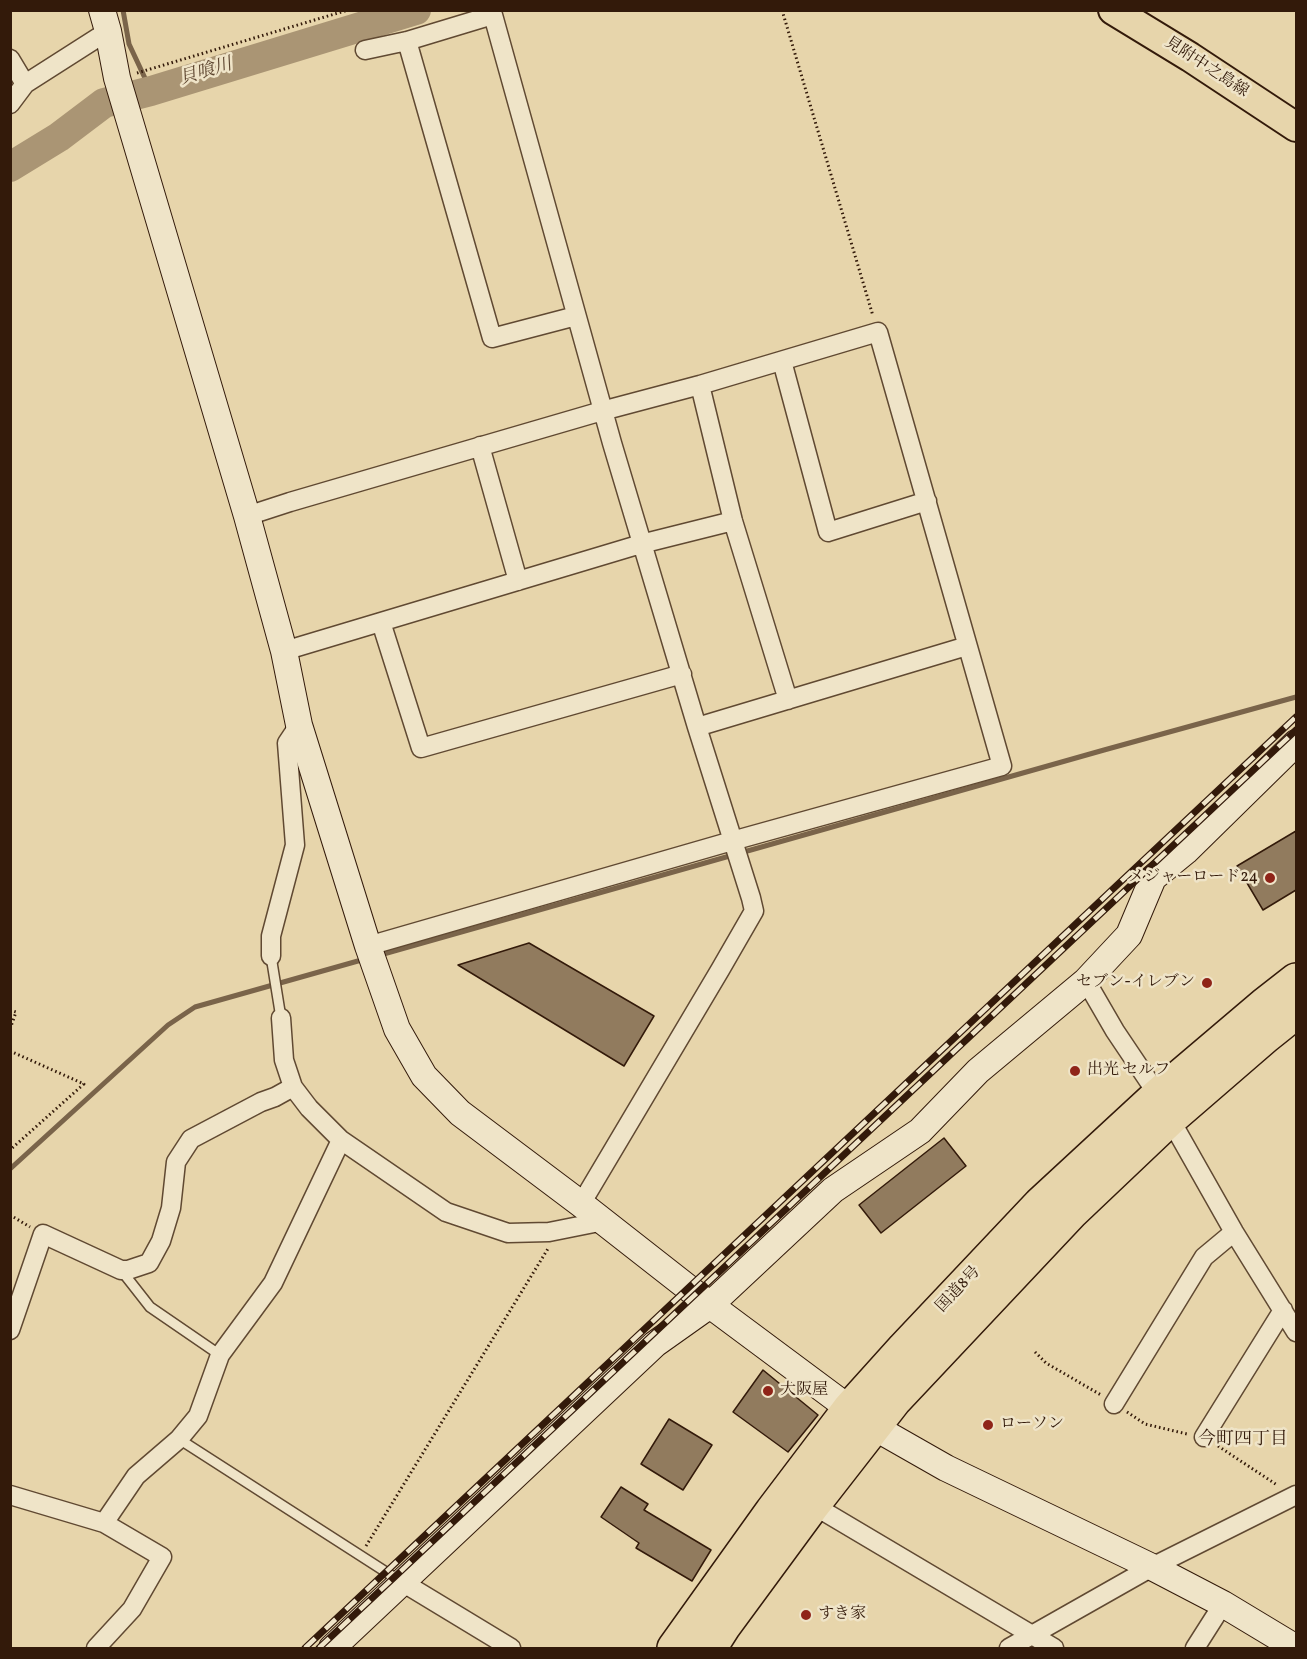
<!DOCTYPE html>
<html>
<head>
<meta charset="utf-8">
<style>
	body { margin:0 }
	#map { position:relative; width:1307px; height:1659px; overflow:hidden; background:#e7d5ab; font-family:Vollkorn,serif }
	canvas { display:block }
	.frame { position:absolute; inset:0; border:12px solid #331a0a; pointer-events:none }
</style>
</head>
<body>
<div id="map">
<canvas width="1307" height="1659"></canvas>
<div class="frame"></div>
</div>
<script>
const c = document.querySelector('canvas').getContext('2d');
c.lineJoin = 'round';
function stroke(path, color, width, dash) {
  c.strokeStyle = color;
  c.lineWidth = width;
  c.lineCap = dash ? 'butt' : 'round';
  c.setLineDash(dash || []);
  c.stroke(path);
}
function fillPath(path, color) {
  c.fillStyle = color;
  c.fill(path, 'evenodd');
}
function write(font, color, halo, rows, align = 'center') {
  c.font = font + ' Vollkorn,"Noto Serif JP",serif';
  c.lineWidth = 5;
  c.setLineDash([]);
  c.textBaseline = 'middle';
  c.strokeStyle = halo;
  c.fillStyle = color;
  for (const [text, x, y, turn = 0] of rows) {
    c.save();
    c.translate(x, y);
    c.rotate((+turn || 0) * Math.PI / 180);
    c.textAlign = isNaN(turn) ? turn : align;
    if (halo) c.strokeText(text, 0, 0);
    c.fillText(text, 0, 0);
    c.restore();
  }
}
const stream = new Path2D(`
	M123 10 129 44 151 91
	M380 955 1104 750 1296 697
	M10 1169 168 1025 195 1007 365 959`);
const river = new Path2D(`
	M10 167 59 137 104 103 151 91 416 10`);
const building = new Path2D(`
	M1296 831V890L1263 910 1237 866Z
	M529 943 654 1016 624 1066 458 965Z
	M944 1138 966 1166 881 1233 859 1205Z
	M763 1370 818 1415 788 1452 733 1412Z
	M669 1419 712 1445 683 1490 641 1464Z
	M621 1487 648 1504 644 1510 711 1550 692 1581 636 1548 639 1543 601 1517Z`);
const path = new Path2D(`
	M782 10 873 316
	M137 73 348 10
	M10 1010 16 1012 10 1029
	M10 1051 84 1084 10 1150
	M10 1215 30 1227
	M1035 1352 1046 1363 1101 1395
	M1127 1412 1145 1424 1187 1434
	M1218 1446 1277 1485
	M366 1546 549 1247`);
const lane = new Path2D(`
	M271 956 281 1018
	M121 1270 150 1307 220 1355
	M179 1439 400 1581`);
const street = new Path2D(`
	M407 41 492 338 576 316
	M365 50 407 41 493 15 612 443 697 727 751 898 754 911 720 970 581 1204
	M10 59 25 84
	M10 104 25 84 108 31
	M782 361 828 532 927 501
	M700 385 733 521 788 700
	M480 446 518 581
	M247 516 290 502 602 411 700 385 878 332 1002 766 732 841 368 946
	M381 622 421 748 682 674
	M284 651 641 544 733 521
	M697 727 967 646
	M271 956V936L295 845 287 743 299 725
	M1086 981 1115 1031 1158 1095
	M281 1018 284 1060 293 1087 309 1108 341 1140 446 1212 508 1233 549 1232 604 1221
	M1170 1119 1234 1232 1296 1332
	M10 1330 43 1234 121 1270H128L149 1263 161 1241 171 1208 176 1162 191 1139 261 1102 275 1097 293 1087
	M1114 1404 1204 1257 1234 1232
	M1204 1437 1283 1310
	M10 1495 104 1523 162 1557 132 1609 96 1648
	M813 1505 1054 1648
	M104 1523 136 1476 179 1439 198 1416 220 1355 273 1283 341 1140
	M407 1585 511 1648
	M1009 1648 1152 1567 1296 1495
	M1195 1648 1223 1604`);
const secondary = new Path2D(`
	M102 10 108 31 117 78 247 516 284 651 299 725 368 946 397 1029 424 1076 460 1113 581 1204 710 1305 874 1427 946 1468 1152 1567 1223 1604 1296 1648
	M332 1648 655 1344 710 1305 833 1190 920 1131 978 1071 1086 981 1129 935 1153 878 1186 851 1296 743`);
const primary = new Path2D(`
	M1113 10 1190 57 1296 127`);
const highway = new Path2D(`
	M674 1648 772 1511 850 1408 904 1348 1040 1204 1158 1095 1264 1005 1296 980
	M710 1648 724 1626 813 1505 894 1401 1072 1212 1170 1119 1266 1036 1296 1012`);
const rail = new Path2D(`
	M305 1648 1296 717
	M319 1648 1296 730`);
const markers = [
	[1270,878,6,"#8f2418"],
	[1207,983,6,"#8f2418"],
	[1075,1071,6,"#8f2418"],
	[768,1391,6,"#8f2418"],
	[988,1425,6,"#8f2418"],
	[806,1615,6,"#8f2418"]
];
const streetNames = [
	["見附中之島線",1206,68,33],
	["国道8号",959,1290,-47]
];
const poiNames = [
	["メジャーロード24",1258,878,"right"],
	["セブン-イレブン",1195,983,"right"],
	["出光 セルフ",1087,1071],
	["大阪屋",780,1391],
	["ローソン",1000,1425],
	["すき家",818,1615]
];
const waterNames = [
	["貝喰川",206,73,-17]
];
const neighbourhoodNames = [
	["今町四丁目",1243,1441]
];
stroke(stream, '#7a644a', 5);
stroke(river, '#aa9574', 30);
fillPath(building, '#917b5e');
stroke(building, '#331a0a', 1.5);
stroke(lane, '#604932', 12);
stroke(street, '#604932', 21);
stroke(secondary, '#331a0a', 28);
stroke(primary, '#331a0a', 32);
stroke(highway, '#331a0a', 36);
stroke(path, '#331a0a', 3, [1.5, 3]);
stroke(lane, '#efe4c8', 9);
stroke(street, '#efe4c8', 18);
stroke(secondary, '#efe4c8', 26);
stroke(primary, '#e7d5ab', 28);
stroke(highway, '#e7d5ab', 33);
stroke(rail, '#331a0a', 7);
stroke(rail, '#efe4c8', 4.5, [14]);
for (const [x, y, r, color] of markers) {
  const dot = new Path2D();
  dot.arc(x, y, r, 0, 2 * Math.PI);
  c.fillStyle = color;
  c.fill(dot);
  stroke(dot, '#efe4c8', 2);
}
write('16px', '#331a0a', '#efe4c8', streetNames);
write('16px', '#331a0a', '#efe4c8', poiNames, 'left');
write('italic 18px', '#5d452f', '#efe4c8', waterNames);
write('18px', '#331a0a', '#efe4c8', neighbourhoodNames);
</script>
</body>
</html>
